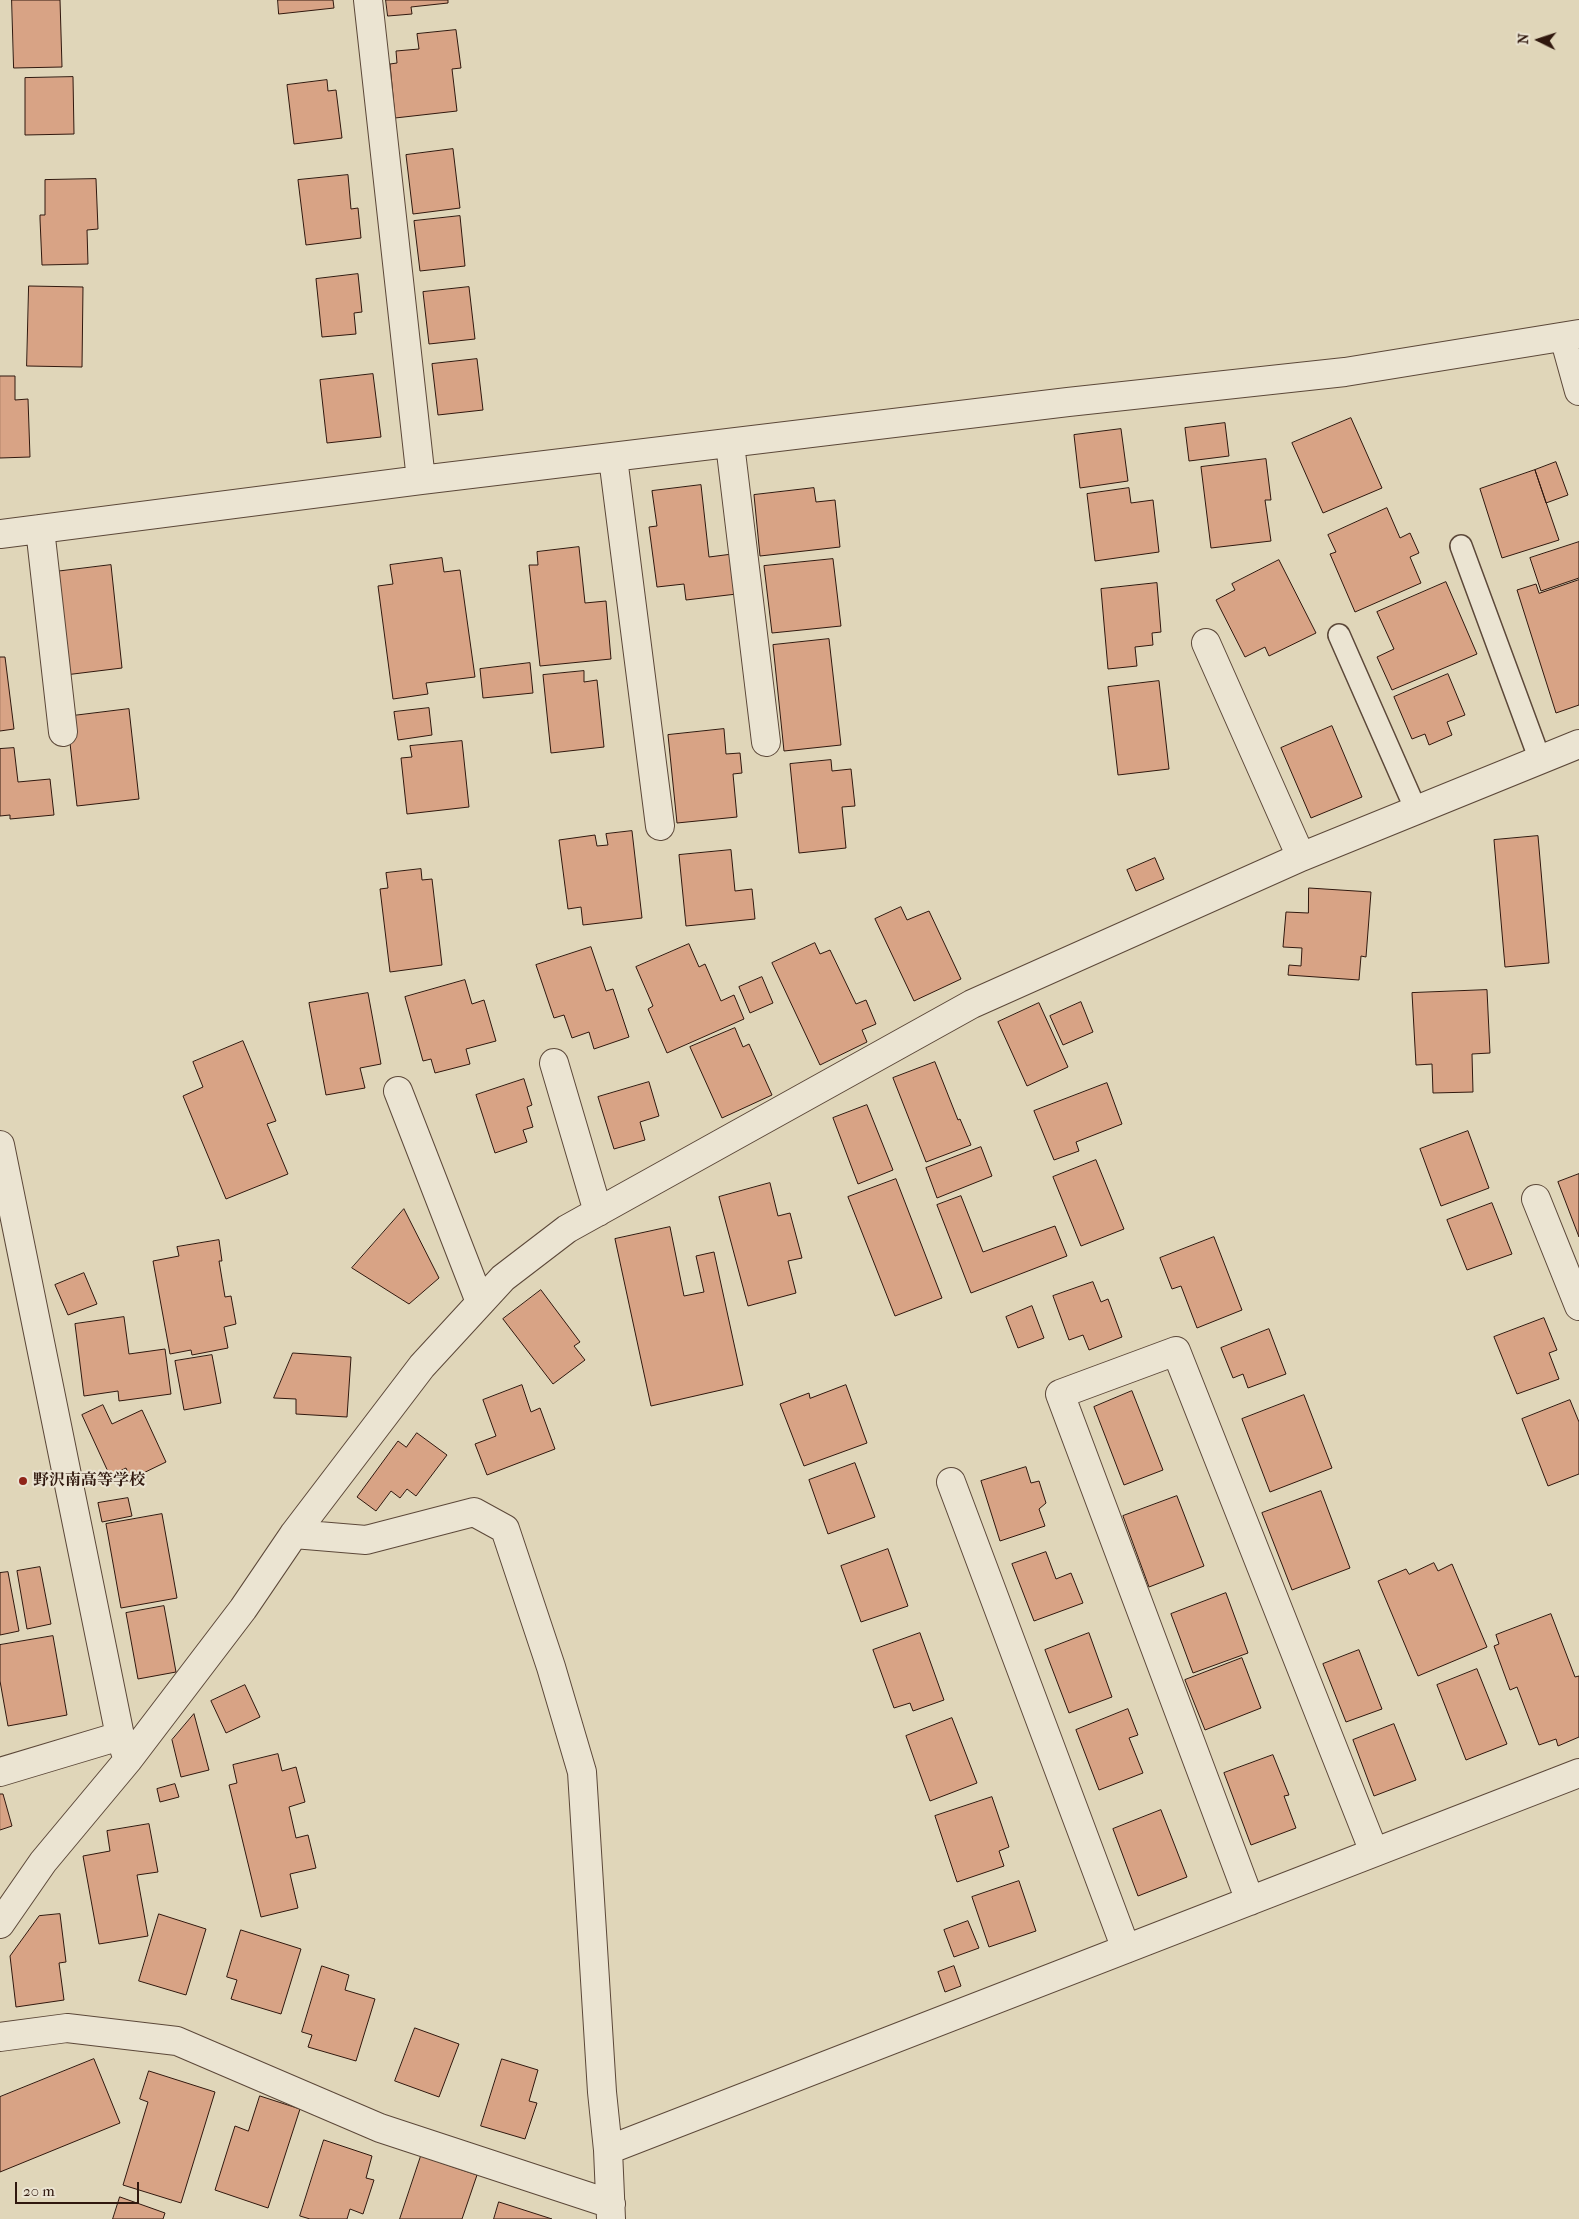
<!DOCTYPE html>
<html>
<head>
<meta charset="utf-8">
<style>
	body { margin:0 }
	#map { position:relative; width:1579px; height:2219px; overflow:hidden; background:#e0d6b9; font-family:"IM FELL French Canon",serif }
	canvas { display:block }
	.north { position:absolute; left:1514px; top:15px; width:50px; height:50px; -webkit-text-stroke:4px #ebe4d2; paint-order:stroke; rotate:274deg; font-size:14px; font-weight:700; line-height:20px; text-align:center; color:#30180e }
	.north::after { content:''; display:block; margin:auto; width:18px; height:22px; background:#30180e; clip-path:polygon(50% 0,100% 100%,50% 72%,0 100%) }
	.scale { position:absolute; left:15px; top:2182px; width:124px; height:22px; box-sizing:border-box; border:2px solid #30180e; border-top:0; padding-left:6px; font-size:15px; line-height:18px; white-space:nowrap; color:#30180e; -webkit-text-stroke:4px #ebe4d2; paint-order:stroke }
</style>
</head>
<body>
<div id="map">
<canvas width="1579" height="2219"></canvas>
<div class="north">N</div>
<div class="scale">20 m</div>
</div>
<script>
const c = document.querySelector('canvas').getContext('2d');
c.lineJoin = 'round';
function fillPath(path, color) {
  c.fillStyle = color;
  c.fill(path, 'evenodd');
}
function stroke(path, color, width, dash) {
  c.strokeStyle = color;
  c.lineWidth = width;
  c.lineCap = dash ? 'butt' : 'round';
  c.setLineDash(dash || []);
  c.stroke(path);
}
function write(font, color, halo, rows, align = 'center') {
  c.font = font + ' "IM FELL French Canon","Noto Serif JP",serif';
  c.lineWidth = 4;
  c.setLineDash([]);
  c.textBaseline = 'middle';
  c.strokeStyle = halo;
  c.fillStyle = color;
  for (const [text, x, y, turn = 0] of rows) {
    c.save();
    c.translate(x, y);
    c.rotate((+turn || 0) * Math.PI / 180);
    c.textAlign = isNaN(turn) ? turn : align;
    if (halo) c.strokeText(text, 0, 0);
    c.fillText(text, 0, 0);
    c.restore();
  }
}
const building = new Path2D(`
	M12 0H60L62 67 14 68Z
	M278 0H333L334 8 279 14Z
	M386 0H448V3L411 7 412 14 388 16Z
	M456 30 461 68 452 69 457 111 395 118 390 64 397 63 396 51 419 49 417 34Z
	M73 77 74 134 25 135V78Z
	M327 80 328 91 336 90 342 138 294 144 287 85Z
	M453 149 460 208 413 214 406 155Z
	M348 175 351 209 358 208 361 238 306 245 298 180Z
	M96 179 98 229 87 230 88 264 42 265 40 219V215H45V180Z
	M460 216 465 266 420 271 414 221Z
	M358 274 362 312 354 313 356 334 322 337 316 279Z
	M29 286 83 287 82 367 27 366Z
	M469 287 475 339 429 344 423 292Z
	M477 359 483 410 438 415 432 364Z
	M373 374 381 437 327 443 320 380Z
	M0 376H15V400L28 399 30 457 0 458Z
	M1351 418 1382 488 1323 513 1292 443Z
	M1225 423 1229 456 1189 461 1185 428Z
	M1121 429 1128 481 1080 488 1074 435Z
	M1266 459 1271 500H1265L1271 541 1211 548 1201 467Z
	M1556 462 1568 495 1546 503 1535 470Z
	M1535 470 1559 540 1502 558 1480 489Z
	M701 485 709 557 740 553 745 593 686 600 684 584 657 587 649 527 657 526 652 491Z
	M814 488 816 502 835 500 840 547 760 556 754 495Z
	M1129 488 1131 503 1153 500 1159 552 1095 561 1087 494Z
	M1387 508 1400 538 1410 533 1419 553 1410 557 1421 583 1355 612 1330 554 1336 552 1328 535Z
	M1579 542V578L1541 591 1530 558Z
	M579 547 585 603 606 601 611 659 540 666 529 565H538L537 552Z
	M442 558 444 572 460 570 475 677 426 683 428 694 393 699 378 586 393 584 390 565Z
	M833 559 841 626 772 633 764 566Z
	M1279 560 1316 633 1269 656 1265 647 1245 657 1216 600 1235 590 1232 584Z
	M111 565 122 668 65 675 54 572Z
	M1579 580V705L1556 713 1517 590 1536 584 1539 593Z
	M1446 582 1477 654 1392 690 1377 657 1394 649 1377 612Z
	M1157 583 1161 632 1152 633 1153 645 1135 647 1137 666 1108 669 1101 589Z
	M829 639 841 745 784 751 773 645Z
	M0 657H5L14 729 0 731Z
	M530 663 533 693 483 698 480 669Z
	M584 671V682L597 680 604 747 551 753 543 675Z
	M1448 674 1465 715 1447 722 1452 735 1429 745 1425 734 1412 739 1394 697Z
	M1159 681 1169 769 1118 775 1108 687Z
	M429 708 432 735 398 740 394 712Z
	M129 709 139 799 77 806 69 734 72 716Z
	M1332 726 1362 797 1311 818 1281 748Z
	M724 729 726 754 740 753 742 773 733 774 737 817 677 823 668 735Z
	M462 741 469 807 407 814 401 758 412 757 410 746Z
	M14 748 18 782 50 779 54 815 10 819V815L0 816V749Z
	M831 760 832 771 851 769 855 806 842 807 846 848 799 853 790 764Z
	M632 831 642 918 583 925 581 907 568 909 559 840 595 835 597 846 608 845 606 834Z
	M1538 836 1549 963 1505 967 1494 840Z
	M731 850 735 891 752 889 755 919 686 926 679 855Z
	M1155 858 1164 879 1136 891 1127 870Z
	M421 869 422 880 432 879 442 965 390 972 380 889 388 888 386 873Z
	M1309 888 1371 892 1366 957 1361 956 1359 980 1288 975 1289 965 1301 966 1302 948 1283 947 1286 912 1308 913Z
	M901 907 907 920 929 911 961 979 914 1001 875 919Z
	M815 943 820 954 830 950 856 1004 866 1000 876 1024 862 1030 867 1042 820 1065 772 963Z
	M689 944 699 967 705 964 721 1001 734 995 744 1019 667 1053 648 1009 653 1006 636 967Z
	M591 947 606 991 613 989 629 1037 594 1049 589 1032 572 1038 564 1015 554 1018 536 965Z
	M762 977 773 1003 750 1013 739 987Z
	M465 980 472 1004 484 1000 496 1041 466 1049 470 1064 435 1073 431 1059 423 1061 405 997Z
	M1487 990 1490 1053 1472 1054 1473 1092 1433 1093 1432 1064 1416 1065 1412 993Z
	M368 993 381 1064 360 1068 365 1088 326 1095 309 1003Z
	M1081 1002 1093 1032 1063 1045 1050 1016Z
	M1039 1003 1068 1067 1027 1086 998 1022Z
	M735 1028 743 1047 749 1044 772 1095 722 1118 690 1047Z
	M243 1041 276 1121 267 1124 288 1174 226 1199 183 1096 203 1087 193 1062Z
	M935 1062 958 1120 960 1119 971 1145 926 1162 893 1078Z
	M524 1079 532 1105 527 1107 533 1127 523 1130 527 1142 495 1153 476 1095Z
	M649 1082 659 1116 640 1122 645 1140 614 1149 598 1097Z
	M1107 1083 1122 1124 1076 1142 1079 1151 1054 1160 1034 1111Z
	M867 1105 893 1170 858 1184 833 1118Z
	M1468 1131 1489 1188 1441 1206 1420 1149Z
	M981 1147 992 1176 937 1198 926 1168Z
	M1096 1160 1124 1229 1081 1246 1053 1177Z
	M1579 1174V1237L1558 1182Z
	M896 1179 942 1298 895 1316 848 1197Z
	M770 1183 778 1216 790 1213 802 1258 788 1261 796 1293 748 1306 719 1197Z
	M961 1196 983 1252 1055 1226 1067 1256 971 1293 937 1205Z
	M1492 1203 1512 1254 1467 1270 1447 1220Z
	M404 1209 439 1278 409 1304 352 1268Z
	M670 1227 684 1296 704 1292 696 1256 714 1252 743 1385 651 1406 615 1239Z
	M1214 1237 1242 1310 1197 1328 1181 1286 1172 1289 1160 1258Z
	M219 1240 222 1261H219L225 1297 231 1296 236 1324 224 1327 228 1348 192 1355 191 1350 170 1354 153 1261 179 1256 177 1247Z
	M84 1273 97 1304 68 1315 55 1285Z
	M1093 1282 1101 1302 1108 1299 1122 1337 1089 1350 1083 1335 1069 1340 1053 1296Z
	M541 1290 580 1342 574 1346 585 1360 553 1384 503 1319Z
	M1032 1306 1044 1338 1018 1348 1006 1317Z
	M124 1317 129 1354 165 1349 171 1394 119 1401 118 1391 84 1396 75 1324Z
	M1544 1318 1557 1350 1549 1353 1559 1379 1517 1394 1494 1337Z
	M1269 1329 1286 1374 1248 1388 1243 1374 1233 1378 1221 1348Z
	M293 1353 351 1357 347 1417 296 1414V1399L274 1398Z
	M212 1355 221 1403 184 1410 175 1361Z
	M522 1385 531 1412 540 1408 555 1449 487 1475 475 1444 496 1436 483 1400Z
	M846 1385 867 1443 804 1466 780 1404 809 1393 810 1398Z
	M1132 1391 1163 1470 1124 1485 1094 1407Z
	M1304 1395 1332 1468 1270 1492 1242 1419Z
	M1570 1400 1579 1422V1474L1548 1486 1522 1419Z
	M103 1405 112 1424 142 1410 166 1462 131 1479 126 1468 110 1476 82 1415Z
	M417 1433 447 1455 416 1496 407 1489 400 1498 391 1491 376 1511 357 1497 398 1441 406 1447Z
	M855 1463 875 1517 828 1534 809 1480Z
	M1026 1467 1031 1483 1039 1481 1046 1503 1039 1509 1045 1526 1000 1541 981 1481Z
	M1321 1491 1350 1568 1292 1590 1262 1513Z
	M1177 1496 1204 1566 1149 1587 1123 1516Z
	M128 1498 132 1516 102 1522 98 1503Z
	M162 1514 177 1598 121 1608 106 1524Z
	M888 1549 908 1606 861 1622 841 1566Z
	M1046 1552 1056 1579 1071 1573 1083 1603 1034 1621 1012 1564Z
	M1434 1563 1438 1571 1452 1564 1487 1647 1418 1676 1378 1581 1406 1569 1409 1574Z
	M40 1567 51 1624 27 1629 17 1571Z
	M8 1572 19 1631 0 1635V1573Z
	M1226 1593 1248 1653 1193 1673 1171 1614Z
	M164 1606 176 1672 138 1679 126 1613Z
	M1551 1614 1575 1677 1579 1676V1737L1558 1746 1556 1739 1539 1745 1517 1687 1510 1690 1494 1646 1499 1644 1496 1635Z
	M920 1633 944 1700 913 1711 910 1703 894 1708 873 1650Z
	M1089 1633 1112 1697 1069 1713 1045 1650Z
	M53 1636 67 1715 8 1726 0 1681V1645Z
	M1359 1650 1382 1709 1346 1722 1323 1664Z
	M1242 1658 1261 1708 1205 1730 1185 1680Z
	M1477 1669 1507 1744 1466 1760 1437 1685Z
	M245 1685 260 1717 226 1733 211 1701Z
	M1128 1709 1138 1735 1129 1738 1143 1773 1099 1790 1076 1730Z
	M194 1714 209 1770 181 1777 172 1740Z
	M952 1718 977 1783 930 1801 906 1736Z
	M1394 1724 1416 1780 1374 1796 1353 1740Z
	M278 1754 282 1771 296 1767 305 1802 289 1807 296 1838 308 1835 316 1868 290 1874 298 1908 261 1917 229 1785 237 1783 233 1765Z
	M1273 1755 1289 1795 1284 1796 1296 1828 1251 1845 1224 1773Z
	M175 1784 179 1797 160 1802 157 1789Z
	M0 1794H3L12 1826 0 1830Z
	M992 1797 1009 1847 999 1851 1004 1866 957 1882 935 1816Z
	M1161 1810 1187 1877 1138 1896 1113 1829Z
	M149 1824 158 1872 137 1875 148 1936 99 1944 83 1856 110 1851 107 1831Z
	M1019 1881 1036 1931 989 1947 972 1897Z
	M60 1914 66 1962 59 1963 64 2000 16 2007 10 1956 39 1916Z
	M159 1914 206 1929 186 1995 139 1981Z
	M968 1921 979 1948 954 1957 944 1930Z
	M241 1930 301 1949 281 2014 231 1999 237 1980 227 1977Z
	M322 1966 349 1975 345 1990 375 1999 356 2061 308 2047 312 2035 302 2032Z
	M954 1966 961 1986 945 1992 938 1972Z
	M415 2028 459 2044 439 2097 395 2081Z
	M94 2059 120 2123 0 2172V2097Z
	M502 2059 538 2070 529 2101 537 2103 525 2139 481 2126Z
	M149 2071 215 2092 181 2203 123 2185 148 2102 140 2099Z
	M260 2096 300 2109 268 2208 215 2190 235 2126 248 2131Z
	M324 2140 372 2156 366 2178 374 2180 363 2214 350 2209 347 2219H310L300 2216Z
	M421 2156 477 2175 462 2219H400Z
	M120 2197 165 2213 163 2219H113Z
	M499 2202 552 2219H494Z`);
const service = new Path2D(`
	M1461 546 1540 760
	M1339 635 1416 810`);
const minor = new Path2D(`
	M368 0 421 480
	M1564 337 1579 391
	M730 444 766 742
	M613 458 660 826
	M40 529 63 732
	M0 534 421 480 1068 402 1345 372 1579 334
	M1206 643 1301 857
	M554 1063 598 1212
	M398 1091 480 1302
	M0 1145 120 1736 128 1760
	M1536 1199 1579 1306
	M951 1482 1126 1949
	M294 1534 366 1540 474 1512 505 1529 551 1667 582 1772 602 2092 608 2150 1579 1773
	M0 1772 120 1736
	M1250 1901 1060 1394 1176 1351 1374 1852
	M0 1924 43 1862 128 1760 243 1609 294 1534 422 1366 503 1278 567 1229 972 1004 1301 857 1579 744
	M0 2037 67 2028 177 2041 380 2128 611 2204
	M608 2150 611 2219`);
const markers = [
	[23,1481,5,"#8f2418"]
];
const poiNames = [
	["野沢南高等学校",33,1481]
];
fillPath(building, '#d8a385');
stroke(building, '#30180e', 1);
stroke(service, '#5c4839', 24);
stroke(minor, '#5c4839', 30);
stroke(service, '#ebe4d2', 21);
stroke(minor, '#ebe4d2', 28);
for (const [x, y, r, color] of markers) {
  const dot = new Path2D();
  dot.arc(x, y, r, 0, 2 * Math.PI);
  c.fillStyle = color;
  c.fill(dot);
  stroke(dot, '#ebe4d2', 2);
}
write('bold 16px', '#30180e', '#ebe4d2', poiNames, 'left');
</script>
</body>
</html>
